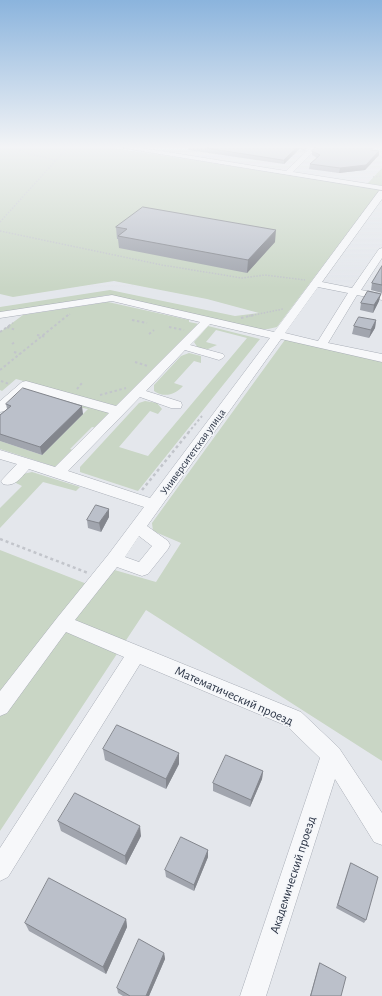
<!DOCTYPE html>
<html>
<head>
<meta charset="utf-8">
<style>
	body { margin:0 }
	canvas { display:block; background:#e4e7ec }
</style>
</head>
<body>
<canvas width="382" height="996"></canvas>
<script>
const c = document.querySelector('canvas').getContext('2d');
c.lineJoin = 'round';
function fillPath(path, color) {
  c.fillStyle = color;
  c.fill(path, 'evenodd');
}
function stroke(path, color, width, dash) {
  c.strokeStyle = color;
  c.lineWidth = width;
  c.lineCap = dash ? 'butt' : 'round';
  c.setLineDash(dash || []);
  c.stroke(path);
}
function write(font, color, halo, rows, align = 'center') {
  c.font = font + ' "Alegreya Sans",sans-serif';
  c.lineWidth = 3;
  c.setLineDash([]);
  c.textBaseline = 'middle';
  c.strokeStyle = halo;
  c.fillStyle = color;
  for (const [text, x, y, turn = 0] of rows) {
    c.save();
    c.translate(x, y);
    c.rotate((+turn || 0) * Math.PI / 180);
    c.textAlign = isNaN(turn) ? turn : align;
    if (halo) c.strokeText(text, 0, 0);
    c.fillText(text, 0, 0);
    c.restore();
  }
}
const green = new Path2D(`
	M0 148H114L361 186 368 183 382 168V187L277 327 268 329H257L108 295 0 313V307L110 290 235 316 259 313 207 299 114 281 13 297 0 294Z
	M108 302 189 320V322L199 324 117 406 16 379 2 391 0 390V332L23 315Z
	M208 326 260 339 138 491 80 472V467L139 403 145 401 157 403 162 409 158 414 150 411 119 447 148 456 247 338 216 330 206 342 217 345 208 349 198 348 194 342Z
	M287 337 382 358V761L146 610 0 831V550L87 584 111 569 156 582 181 543 153 531 152 523Z
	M189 353 201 356V363L194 361 174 383 183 386C175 395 164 398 154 391V385L181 356Z
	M32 390 117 413 101 429 92 427 70 449 78 452 62 469 0 449V441L42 455 88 409 25 396Z
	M32 472 80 487 76 491 43 482 0 528V508L22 486 14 482 23 474Z`);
const pathFar2 = new Path2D(`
	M14 148 29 154 55 160
	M373 177 382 176
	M0 222 67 148
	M0 231 162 265 242 278 265 275 305 280
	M67 316 70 314
	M249 316 283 309`);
const pathFar1 = new Path2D(`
	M241 318 254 315
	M132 320 147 323
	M7 327 16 330
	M169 327 184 330
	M0 332 13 323
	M149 334 154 330
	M37 335 46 337
	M12 344 15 342
	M14 352 20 354
	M135 362 148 366
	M0 370 68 315
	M1 381 9 384
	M77 389 82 383
	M100 395 126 388
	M188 433 202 416`);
const path = new Path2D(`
	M142 490 189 432
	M0 539 88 573`);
const minor = new Path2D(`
	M123 148H142L286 171 310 148H317L293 172 382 186V190Z
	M379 191H382V199L322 282 352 288 379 249 382 248V258L361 290 382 294V300L357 295 328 343 382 354V362L281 339 147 526 168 541 170 545 168 549 148 574 142 576 117 567 75 620 301 712 339 748 382 813V845L374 842 335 779 266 996H240L320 758 287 726 140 664 8 877 0 881V848L124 657 66 632 7 713 0 716V691L57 618 108 555 144 507 29 469C22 476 15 488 3 484L1 481 17 464 0 459V450L55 467 109 413 28 390 5 411 0 412V401L22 382 26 381 116 406 200 322 112 301 0 318V312L112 295 274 332ZM318 287 348 293 318 341 285 333ZM210 324 270 338 150 498 68 471 140 397 171 408H181L182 405 181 402 146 391 185 350 219 360 223 358 225 356 223 354 190 345ZM139 536 152 546 139 562 125 557Z`);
const wall = new Path2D(`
	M188 148H308L304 151 300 149 284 164 188 150Z
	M374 150 379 151V155L365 170 339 173 309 169 310 164 317 158 312 155V151Z
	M116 227 275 242 247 273 119 248 118 239H117Z
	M382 266V293L371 290 372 283Z
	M379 301 373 313 360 310 361 303Z
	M376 320 375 328 369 338 352 334 354 326Z
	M6 404 83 414 42 455 0 441V415L7 409Z
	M109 517 101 532 88 528 87 520Z
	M103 749 179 764 166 789 105 760Z
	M263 771 262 779 250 807 213 791V783Z
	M58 821 141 836 126 865 61 831Z
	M208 850V857L194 891 166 877 165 870Z
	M351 863 366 920 364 923 336 908Z
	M126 919 127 927 106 974 29 931 25 923Z
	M164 953 165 959 149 996H123L118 993 117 988Z
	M320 963 341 996H310L318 968Z`);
const shadedWall = new Path2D(`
	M296 148H300L284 164V160Z
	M379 151V155L365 170 339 173 340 168Z
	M276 230 275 242 247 273 248 260Z
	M381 294 379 301 373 313 374 305Z
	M376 320 375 328 369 338 371 330Z
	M82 406 83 414 42 455 40 447Z
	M109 509V517L101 532 99 523Z
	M179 753V764L166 789V779Z
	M263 771 262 779 250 807 251 800Z
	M140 826 141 836 126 865 125 856Z
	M208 850V857L194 891V885Z
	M126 919 127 927 106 974 103 967Z
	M164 953 165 959 149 996H146Z`);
const building = new Path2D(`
	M207 148H296L284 160Z
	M315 148H372L371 150 379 151 366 165 340 168 310 164 320 155 312 151Z
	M143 207 276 230 248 260 118 236 127 229 116 227Z
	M382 266V285L372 283Z
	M368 291 381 294 374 305 361 303Z
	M359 317 376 320 371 330 354 326Z
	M23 388 82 406 40 447 0 434V415L11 406 6 404Z
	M96 505 109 509 99 523 87 520Z
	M117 725 179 753 166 779 103 749Z
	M226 755 263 771 251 800 213 783Z
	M75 793 140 826 125 856 58 821Z
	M181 837 208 850 194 885 165 870Z
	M351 863 378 877 366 920 338 905Z
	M49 878 126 919 103 967 25 923Z
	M139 939 164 953 146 996H130L117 988Z
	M320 963 346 977 341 996H311Z`);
const streetNames = [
	["Университетская улица",193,452,-54]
];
const nearStreetnames = [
	["Математический проезд",234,696,24],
	["Академический проезд",293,875,-72]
];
fillPath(green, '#c9d6c5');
stroke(minor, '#a9aeb7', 1);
stroke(pathFar2, '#c2c5cb', 1.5, [1.5, 1.5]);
stroke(pathFar1, '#c2c5cb', 2, [2.5, 2.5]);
stroke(path, '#c2c5cb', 2.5, [3, 3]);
fillPath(minor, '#f7f8fa');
fillPath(wall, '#a1a5ae');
fillPath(shadedWall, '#83868d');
fillPath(building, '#bbc0ca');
stroke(building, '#83868d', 1);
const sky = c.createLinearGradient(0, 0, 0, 288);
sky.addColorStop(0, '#8bb4dd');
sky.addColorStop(0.51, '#f3f4f6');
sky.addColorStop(1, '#f3f4f600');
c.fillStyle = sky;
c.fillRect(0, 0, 382, 288);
write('11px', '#2b3445', '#f4f6f9', streetNames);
write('13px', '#2b3445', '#f4f6f9', nearStreetnames);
</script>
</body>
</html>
